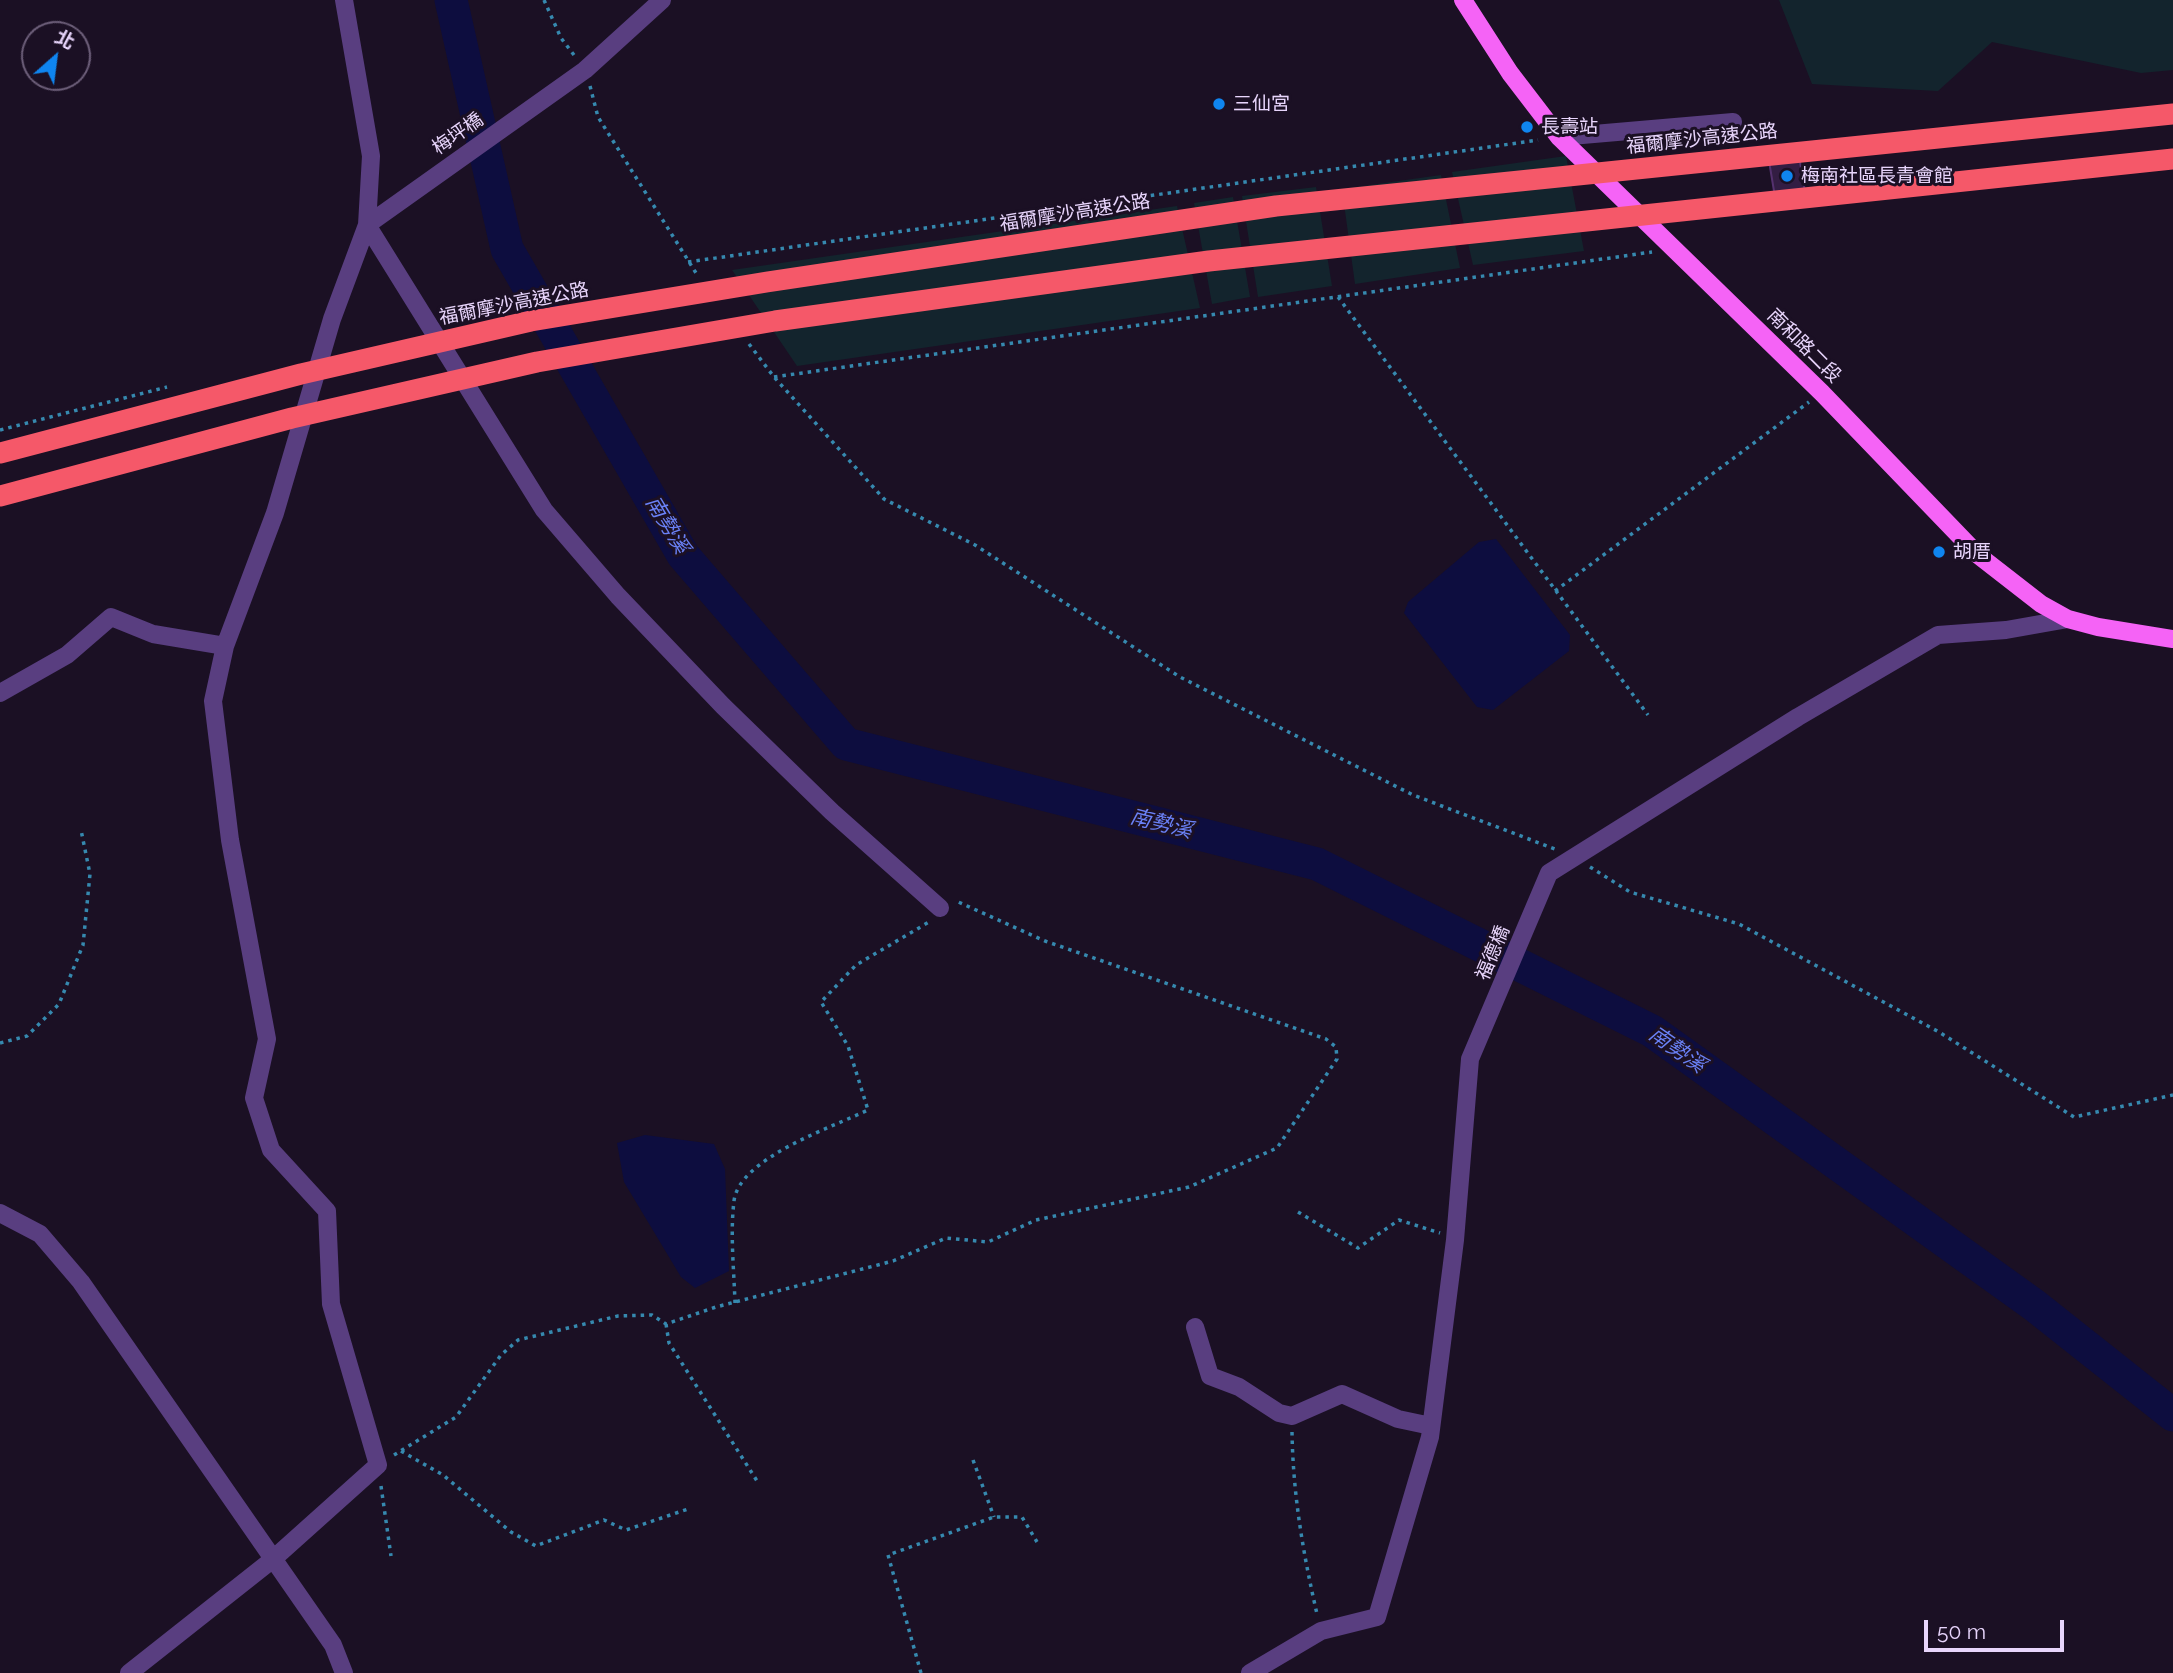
<!DOCTYPE html>
<html>
<head>
<meta charset="utf-8">
<style>
	body { margin:0 }
	#map { position:relative; width:2173px; height:1673px; overflow:hidden; background:#1b1024; font-family:Raleway,"Noto Sans TC",sans-serif }
	canvas { display:block }
	.north { position:absolute; left:21px; top:21px; width:70px; height:70px; box-sizing:border-box; background:#1b1024; border:2px solid #6d5f7a; border-radius:50%; rotate:28deg; font-size:19px; font-weight:700; line-height:28px; text-align:center; color:#e8d5fc }
	.north::after { content:''; display:block; margin:auto; width:24px; height:32px; background:#0f85ef; clip-path:polygon(50% 0,100% 100%,50% 72%,0 100%) }
	.scale { position:absolute; left:1924px; top:1620px; width:140px; height:32px; box-sizing:border-box; border:4px solid #e8d5fc; border-top:0; padding-left:9px; font-size:21px; line-height:24px; white-space:nowrap; color:#e8d5fc; -webkit-text-stroke:5px #1b1024; paint-order:stroke }
</style>
</head>
<body>
<div id="map">
<canvas width="2173" height="1673"></canvas>
<div class="north">北</div>
<div class="scale">50 m</div>
</div>
<script>
const c = document.querySelector('canvas').getContext('2d');
c.lineJoin = 'round';
function fillPath(path, color) {
  c.fillStyle = color;
  c.fill(path, 'evenodd');
}
function stroke(path, color, width, dash) {
  c.strokeStyle = color;
  c.lineWidth = width;
  c.lineCap = dash ? 'butt' : 'round';
  c.setLineDash(dash || []);
  c.stroke(path);
}
function write(font, color, halo, rows, align = 'center') {
  c.font = font + ' Raleway,"Noto Sans TC",sans-serif';
  c.lineWidth = 6;
  c.setLineDash([]);
  c.textBaseline = 'middle';
  c.strokeStyle = halo;
  c.fillStyle = color;
  for (const [text, x, y, turn = 0] of rows) {
    c.save();
    c.translate(x, y);
    c.rotate((+turn || 0) * Math.PI / 180);
    c.textAlign = isNaN(turn) ? turn : align;
    if (halo) c.strokeText(text, 0, 0);
    c.fillText(text, 0, 0);
    c.restore();
  }
}
const green = new Path2D(`
	M1779 0H2173V70L2141 73 1992 42 1938 91 1812 84Z
	M1566 156 1584 251 1473 265 1452 172Z
	M1441 175 1460 268 1355 284 1342 189Z
	M1316 187 1332 286 1258 297 1242 196Z
	M1233 197 1250 297 1212 304 1194 203Z
	M1177 206 1200 308 797 366 732 270Z`);
const water = new Path2D(`
	M1496 539 1570 635 1569 651 1493 710 1477 707 1404 613 1408 602 1479 542Z
	M645 1135 714 1144 725 1169 729 1271 695 1288 681 1277 624 1182 617 1143Z`);
const river = new Path2D(`
	M451 0 507 249 683 555 846 744 1317 864 1652 1031 2034 1305 2173 1415`);
const building = new Path2D(`
	M1799 156 1805 192 1775 197 1769 161Z`);
const path = new Path2D(`
	M544 0 561 38 574 55
	M590 86 598 117 696 273
	M688 262 1538 140
	M1338 297 1648 715
	M749 344 774 377 884 499 975 545 1180 677 1413 795 1555 849
	M774 377 1652 252
	M0 430 167 387
	M1555 591 1809 402
	M1590 867 1630 892 1739 924 1939 1032 2074 1117 2173 1095
	M0 1043 27 1036 59 1004 83 945 90 874 81 830
	M1298 1212 1358 1248 1399 1220 1440 1233
	M735 1303C734 1270 730 1234 734 1201 739 1158 833 1127 868 1110L848 1046 821 1002 856 965 929 922
	M666 1324 669 1343 759 1484
	M1292 1432C1293 1495 1303 1553 1317 1614
	M401 1451 443 1475 511 1532 536 1546 604 1520 626 1530 691 1508
	M394 1455 456 1417 501 1355 518 1340 618 1316 652 1315 666 1324 716 1307 893 1261 946 1238 988 1242 1036 1220 1189 1187 1277 1148 1337 1059 1336 1047 1326 1039 1045 941 956 901
	M973 1460 994 1517
	M381 1486 391 1556
	M921 1673 888 1555 994 1517H1022L1037 1542`);
const minor = new Path2D(`
	M344 0 371 156 367 225 544 510 618 596 723 706 832 812 940 908
	M1559 137 1733 122
	M0 693 67 655 111 617 153 634 225 646
	M0 1213 40 1234 81 1282 333 1645 344 1673
	M1195 1327 1210 1376 1239 1387 1279 1413 1292 1416 1342 1394 1398 1419 1431 1426
	M129 1673 272 1560 378 1465 331 1304 327 1211 271 1150 254 1098 267 1039 230 840 213 701 225 646 275 513 332 319 367 225 585 70 662 0
	M1250 1673 1321 1631 1377 1617 1430 1437 1455 1240 1470 1059 1549 873 1798 717 1938 635 2006 630 2068 619`);
const major = new Path2D(`
	M1463 0 1510 73 1559 137 1822 393 1978 555 2041 604 2068 619 2098 627 2173 639`);
const highwayBridge = new Path2D(`
	M0 453 301 374 531 321 767 282 1276 206 2173 114
	M0 496 292 418 537 362 775 321 1209 261 2173 159`);
const markers = [
	[1219,104,7,"#0f85ef"],
	[1527,127,7,"#0f85ef"],
	[1787,176,7,"#0f85ef"],
	[1939,552,7,"#0f85ef"]
];
const poiNames = [
	["三仙宮",1233,104],
	["長壽站",1541,127],
	["梅南社區長青會館",1801,176],
	["胡厝",1953,552]
];
const streetNames = [
	["梅坪橋",458,134,-35],
	["福爾摩沙高速公路",1702,139,-6],
	["福爾摩沙高速公路",1075,213,-9],
	["福爾摩沙高速公路",514,304,-11],
	["南和路二段",1804,346,45],
	["福德橋",1493,953,-67]
];
const waterNames = [
	["南勢溪",667,525,59],
	["南勢溪",1161,824,14],
	["南勢溪",1677,1050,35]
];
fillPath(green, '#13242d');
fillPath(water, '#0d0d3f');
stroke(river, '#0d0d3f', 33);
fillPath(building, '#331d43');
stroke(building, '#54316e', 2);
stroke(path, '#3689af', 3.5, [3.5, 5]);
stroke(minor, '#593e80', 18);
stroke(major, '#f563f6', 18);
stroke(highwayBridge, '#f55869', 21);
for (const [x, y, r, color] of markers) {
  const dot = new Path2D();
  dot.arc(x, y, r, 0, 2 * Math.PI);
  c.fillStyle = color;
  c.fill(dot);
  stroke(dot, '#1b1024', 2.5);
}
write('19px', '#e8d5fc', '#1b1024', poiNames, 'left');
write('19px', '#e8d5fc', '#1b1024', streetNames);
write('italic 21px', '#6a81f6', '#1b1024', waterNames);
</script>
</body>
</html>
